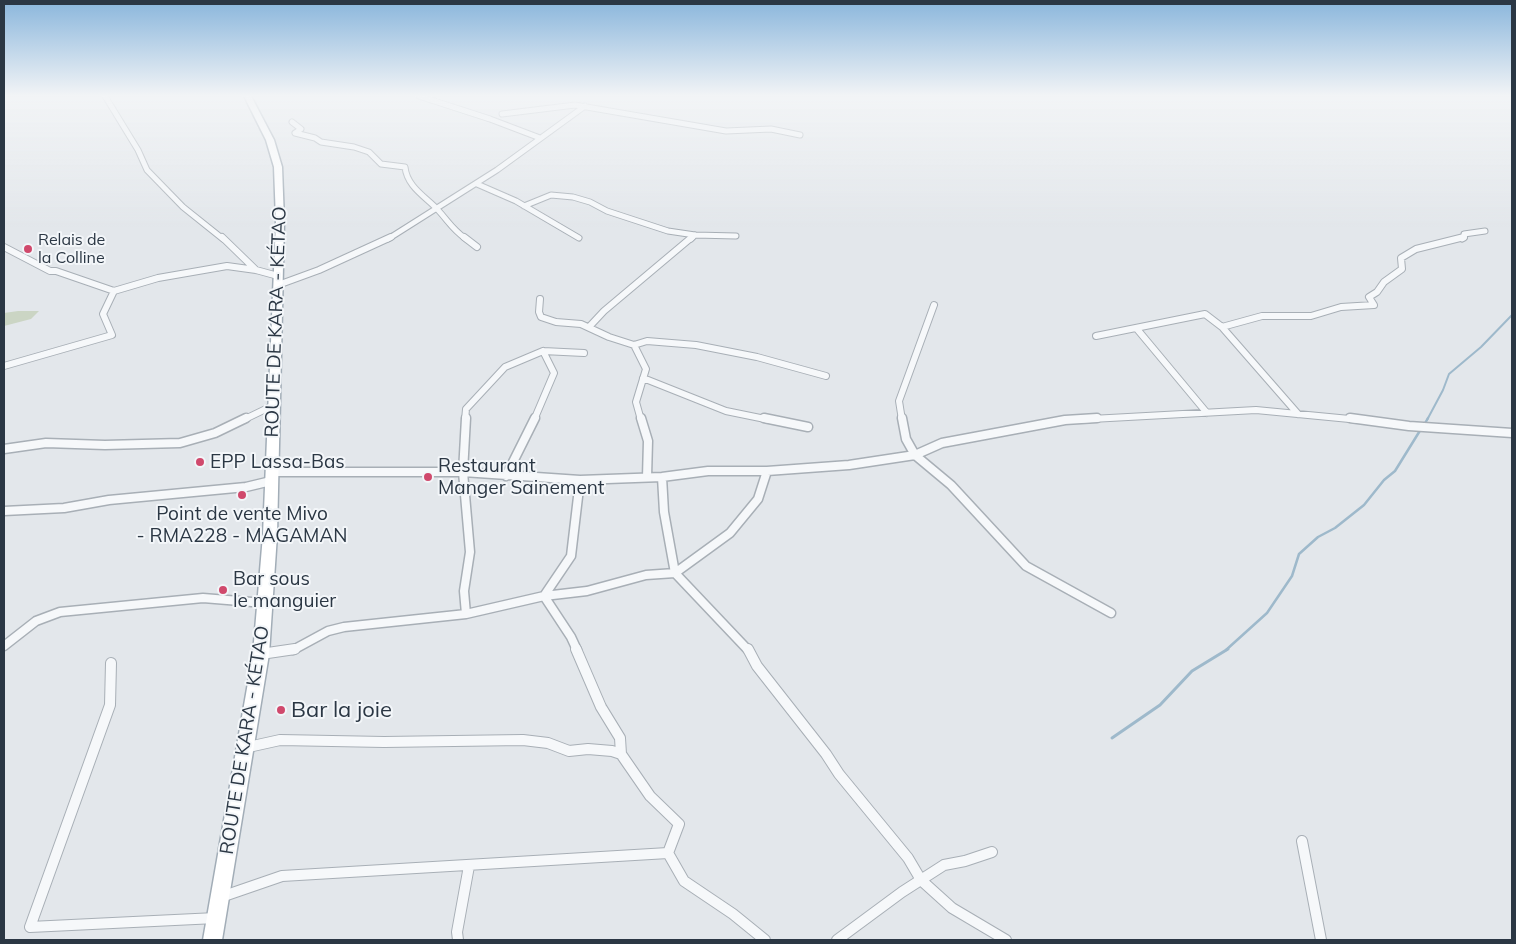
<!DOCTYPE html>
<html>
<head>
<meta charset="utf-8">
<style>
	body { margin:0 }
	#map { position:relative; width:1516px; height:944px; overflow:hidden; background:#e3e7eb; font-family:Mulish,sans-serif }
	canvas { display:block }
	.frame { position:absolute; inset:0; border:5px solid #2b3744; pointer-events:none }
</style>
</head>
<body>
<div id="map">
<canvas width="1516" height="944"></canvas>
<div class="frame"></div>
</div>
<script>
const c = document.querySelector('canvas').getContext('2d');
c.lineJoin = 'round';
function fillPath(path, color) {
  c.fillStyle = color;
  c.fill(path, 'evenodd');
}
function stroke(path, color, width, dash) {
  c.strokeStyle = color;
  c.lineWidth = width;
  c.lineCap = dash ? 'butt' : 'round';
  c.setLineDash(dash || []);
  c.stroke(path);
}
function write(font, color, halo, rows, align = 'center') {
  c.font = font + ' Mulish,sans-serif';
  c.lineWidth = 4;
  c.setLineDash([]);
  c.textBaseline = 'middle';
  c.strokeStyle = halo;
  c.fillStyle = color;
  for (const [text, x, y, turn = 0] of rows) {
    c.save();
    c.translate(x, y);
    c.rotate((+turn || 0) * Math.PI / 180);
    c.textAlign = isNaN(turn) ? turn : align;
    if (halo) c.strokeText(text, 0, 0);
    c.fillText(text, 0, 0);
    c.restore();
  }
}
const green = new Path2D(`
	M18 311H39L31 319 4 326V313Z`);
const streamFar2 = new Path2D(`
	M1427 420 1443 390 1449 374 1481 347 1512 315`);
const streamFar1 = new Path2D(`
	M1424 425 1428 418
	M1226 650 1267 613 1292 576 1299 554 1318 537 1335 528 1364 505 1384 480 1395 471 1421 429`);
const stream = new Path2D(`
	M1112 738 1160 705 1192 671 1228 649`);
const minorFar3 = new Path2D(`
	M105 96 138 150 147 170 183 207 223 239
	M419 96 490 119 540 138
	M502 114 575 105 726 131 771 129 800 135
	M292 122 301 129 295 133 315 138 321 142 354 147 369 152 381 164 405 167C407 187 426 197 438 210 449 222 452 229 466 239
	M477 184 516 201 579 238
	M524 206 551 195 573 197 590 202 607 211 668 231 695 235 736 236
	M388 239 497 170 585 106
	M691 239 695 235
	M1462 239 1464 238V234L1485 231`);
const minorFar2 = new Path2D(`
	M222 237 256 270
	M464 237 477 247
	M4 247 50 271H56L114 291 158 278 227 266 256 270 278 276
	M278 285 319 270 391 237
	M540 299 539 312 541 317 556 322 581 324 609 337 634 345 647 341 696 345 757 357 826 376
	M589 327 604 311 692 237
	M1222 327 1262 316H1311L1341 307 1374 305 1369 297 1377 292 1384 282 1402 269 1401 258 1416 249 1464 237
	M1137 329 1207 413
	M1096 336 1205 314 1222 327 1298 414
	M634 345 646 369 636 402 641 420
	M4 366 112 335 103 314 114 291
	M643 378 726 411 770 420
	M243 420 274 405
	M465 420 466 409 505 367 543 351 584 353
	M534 420 554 373 543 351
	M902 420 899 401 934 305
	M1073 420 1256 410 1360 420`);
const minorFar1 = new Path2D(`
	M641 418 648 441 647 477
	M764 418 808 427
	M902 418 906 439 915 455 951 485 1026 566 1111 613
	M1350 418 1409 426 1512 433
	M4 449 46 443 105 445 180 443 215 433 246 418
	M271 472H463L466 418
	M506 476 535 418
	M662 477 664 512 675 573 730 533 758 499 767 471
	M4 511 64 508 109 500 246 487 271 481
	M466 614 464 591 470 552 463 472 580 480 662 477 708 471H767L849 465 915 455 942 443 1065 420 1097 418
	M4 646 36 621 60 612 203 598 264 603
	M293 650 328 631 344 627 466 614 544 596 587 591 646 575 675 573 748 650
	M577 650 571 637 544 596 571 556 580 480`);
const minor = new Path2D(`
	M576 649 601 707 620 738 621 754
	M748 649 757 666 826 754 839 774 908 858 921 880 952 908 1006 940
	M261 654 295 649
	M111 663 110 705 30 927 216 918
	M244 748 280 740 384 742 523 740 548 743 569 751 588 749 612 751 621 754 650 796 679 824 668 853
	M1302 841 1321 940
	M221 897 282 876 668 853 684 881 733 914 765 940
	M458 940 457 932 469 866
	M837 940 902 892 944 865 965 861 992 852`);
const primary = new Path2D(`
	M244 96H251L274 140 282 167 284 221 277 535 269 654 222 940H203L253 654 263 535 276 221 274 167 266 140Z`);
const markers = [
	[28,249,5,"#d0496c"],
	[200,462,5,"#d0496c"],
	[428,477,5,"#d0496c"],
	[242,495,5,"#d0496c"],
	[223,590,5,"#d0496c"],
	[281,710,5,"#d0496c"]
];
const farPoinames = [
	["Relais de",38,240],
	["la Colline",38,258]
];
const streetNames = [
	["ROUTE DE KARA - KÉTAO",276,322,-88],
	["ROUTE DE KARA - KÉTAO",245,740,-81]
];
const poiNames = [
	["EPP Lassa-Bas",210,462],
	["Restaurant",438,466],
	["Manger Sainement",438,488],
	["Point de vente Mivo",242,514,"center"],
	["- RMA228 - MAGAMAN",242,536,"center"],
	["Bar sous",233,579],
	["le manguier",233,601]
];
const nearPoinames = [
	["Bar la joie",291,710]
];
fillPath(green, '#cbd5c4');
stroke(streamFar2, '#9eb9cb', 2);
stroke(streamFar1, '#9eb9cb', 2.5);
stroke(stream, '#9eb9cb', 3);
stroke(minorFar3, '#a8afb6', 7);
stroke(minorFar2, '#a8afb6', 8);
stroke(minorFar1, '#a8afb6', 11);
stroke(minor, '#a8afb6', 12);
stroke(primary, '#a2adb7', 3);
stroke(minorFar3, '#f6f8fa', 5);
stroke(minorFar2, '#f6f8fa', 6);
stroke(minorFar1, '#f6f8fa', 8);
stroke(minor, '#f6f8fa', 10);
fillPath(primary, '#fff');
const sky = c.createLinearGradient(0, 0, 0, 228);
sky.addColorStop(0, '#8ab6dc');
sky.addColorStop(0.42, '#f2f4f6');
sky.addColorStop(1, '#f2f4f600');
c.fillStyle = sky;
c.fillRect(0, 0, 1516, 228);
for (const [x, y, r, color] of markers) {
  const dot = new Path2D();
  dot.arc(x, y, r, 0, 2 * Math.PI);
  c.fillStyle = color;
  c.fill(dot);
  stroke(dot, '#f3f6f9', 2);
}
write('16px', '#2b3744', '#f3f6f9', farPoinames, 'left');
write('19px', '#2b3744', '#f3f6f9', streetNames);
write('19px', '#2b3744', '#f3f6f9', poiNames, 'left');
write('22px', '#2b3744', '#f3f6f9', nearPoinames, 'left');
</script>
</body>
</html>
